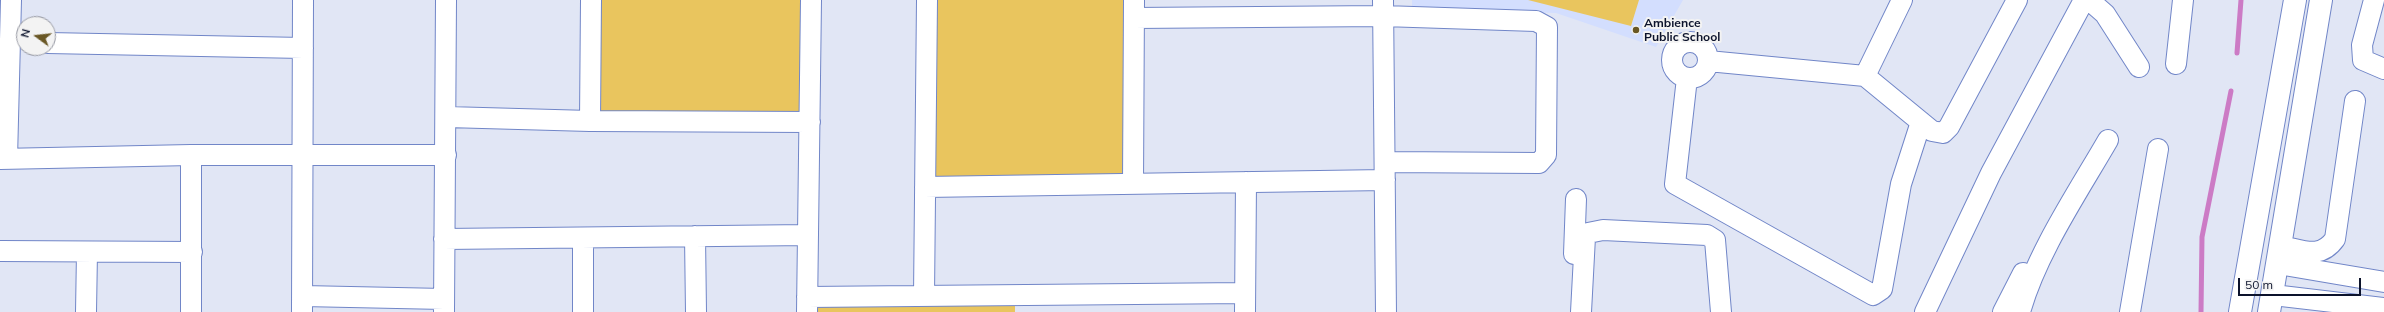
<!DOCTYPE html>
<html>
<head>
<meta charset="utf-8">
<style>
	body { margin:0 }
	#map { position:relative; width:2384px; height:312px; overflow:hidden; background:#e1e6f5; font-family:Mulish,sans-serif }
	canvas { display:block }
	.north { position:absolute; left:16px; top:16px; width:40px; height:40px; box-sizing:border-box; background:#f3f3f3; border:1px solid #9799a3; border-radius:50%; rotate:285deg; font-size:11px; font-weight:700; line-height:16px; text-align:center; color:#0c132c }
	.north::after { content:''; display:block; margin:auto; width:14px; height:18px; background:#695725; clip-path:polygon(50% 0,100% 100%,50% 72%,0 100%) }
	.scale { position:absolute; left:2238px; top:278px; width:123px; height:18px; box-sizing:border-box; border:2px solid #0c132c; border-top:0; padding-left:5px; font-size:12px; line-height:14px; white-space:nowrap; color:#0c132c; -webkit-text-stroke:3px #f3f3f3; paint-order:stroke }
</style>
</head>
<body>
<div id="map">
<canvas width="2384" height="312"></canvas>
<div class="north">N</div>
<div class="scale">50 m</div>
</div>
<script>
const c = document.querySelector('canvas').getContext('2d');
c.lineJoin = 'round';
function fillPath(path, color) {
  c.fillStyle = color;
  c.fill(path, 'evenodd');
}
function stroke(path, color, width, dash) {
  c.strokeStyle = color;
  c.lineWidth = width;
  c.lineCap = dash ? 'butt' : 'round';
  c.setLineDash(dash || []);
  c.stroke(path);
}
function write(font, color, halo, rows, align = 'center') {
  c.font = font + ' Mulish,sans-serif';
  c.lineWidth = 4;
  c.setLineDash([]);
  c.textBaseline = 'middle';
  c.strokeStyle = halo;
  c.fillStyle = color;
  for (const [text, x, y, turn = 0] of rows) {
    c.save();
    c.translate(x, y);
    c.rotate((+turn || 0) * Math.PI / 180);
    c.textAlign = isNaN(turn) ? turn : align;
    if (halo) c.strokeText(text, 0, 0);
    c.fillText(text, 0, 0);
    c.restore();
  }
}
const built = new Path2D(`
	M1412 0H1683L1656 47 1556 13 1412 9Z`);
const green = new Path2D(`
	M597 0H806L804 116 596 115Z
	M933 0H1128V174L930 177Z
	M1528 0H1639L1631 26Z
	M1015 303V312H813V304Z`);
const stream = new Path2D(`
	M2237 53 2241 0
	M2201 312 2202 237 2231 91`);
const minor = new Path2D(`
	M1383 0 1386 312
	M2089 0 2105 14 2139 67
	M2374 0 2362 45 2363 60 2384 69
	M1134 18 1383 16 1536 21 1547 27 1546 155 1539 163 1385 162
	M1672 60a18 18 0 1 1 36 0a18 18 0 1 1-36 0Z
	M48 43 303 48
	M1708 61 1865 76 1932 131 1943 133 1949 127 2017 0
	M2176 64 2183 0
	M1865 76 1902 0
	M1687 78 1675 184 1873 295 1882 289 1901 184 1921 122
	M447 117 590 121 810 122
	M590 121 591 0
	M0 159 191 155H446
	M7 159 11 0
	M1133 184 1134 0
	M925 187 1385 180
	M695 236 696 312
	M583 238V312
	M444 239 808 235
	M2281 246C2303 250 2320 260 2335 239L2355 101
	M0 251 192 252
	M1574 254 1576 199
	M2278 264 2384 282
	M2273 295 2384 308
	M303 296 444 299
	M924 296 927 0
	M807 297 1245 293
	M86 312 87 252
	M191 312V155
	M302 312 303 0
	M444 312 446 0
	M807 312 811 0
	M1245 312 1246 182
	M1581 312 1585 237 1588 233 1603 230 1707 235 1715 240 1721 312
	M1925 312 1991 173 2084 0
	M2003 312 2023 273
	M2020 312C2036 254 2078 192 2108 140
	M2130 312 2158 149`);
const major = new Path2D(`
	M2240 312 2295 0
	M2269 312 2321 0`);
const markers = [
	[1636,30,4,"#695725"]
];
const poiNames = [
	["Ambience",1644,23],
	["Public School",1644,37]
];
fillPath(built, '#d3defe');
fillPath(green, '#e9c55e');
stroke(stream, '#cc7bc5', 5);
stroke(minor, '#7186c8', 22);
stroke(major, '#7186c8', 24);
stroke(minor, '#fff', 20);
stroke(major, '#fff', 22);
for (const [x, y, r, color] of markers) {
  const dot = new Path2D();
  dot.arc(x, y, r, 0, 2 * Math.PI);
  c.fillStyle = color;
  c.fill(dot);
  stroke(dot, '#f3f3f3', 1.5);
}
write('bold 12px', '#0c132c', '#f3f3f3', poiNames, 'left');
</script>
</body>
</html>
